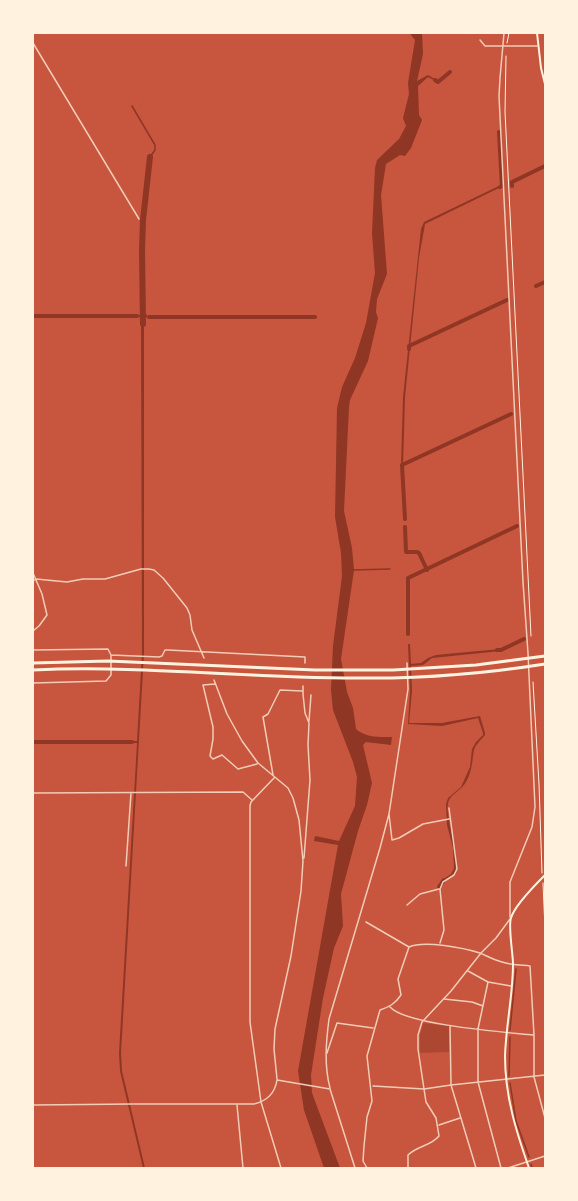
<!DOCTYPE html>
<html>
<head>
<meta charset="utf-8">
<style>
	body { margin:0 }
	#map { position:relative; width:578px; height:1201px; overflow:hidden; background:#c8553d; font-family:"DejaVu Sans",sans-serif }
	canvas { display:block }
	.frame { position:absolute; inset:0; border:34px solid #fff3e0; pointer-events:none }
</style>
</head>
<body>
<div id="map">
<canvas width="578" height="1201"></canvas>
<div class="frame"></div>
</div>
<script>
const c = document.querySelector('canvas').getContext('2d');
c.lineJoin = 'round';
function fillPath(path, color) {
  c.fillStyle = color;
  c.fill(path, 'evenodd');
}
function stroke(path, color, width, dash) {
  c.strokeStyle = color;
  c.lineWidth = width;
  c.lineCap = dash ? 'butt' : 'round';
  c.setLineDash(dash || []);
  c.stroke(path);
}
const green = new Path2D(`
	M423 1023 449 1026V1052L420 1053V1035Z`);
const water = new Path2D(`
	M410 33H422L423 54 417 81 428 75 438 81 439 83 428 77 418 86 419 115 422 120 411 148 405 156 400 155 386 164 381 195 387 274 377 299 376 312 378 318 368 361 350 400 349 407 344 511 352 548 354 570 341 659 347 692 353 708 356 729C366 738 379 737 392 737L391 745 366 742 363 745 372 783 367 805 358 831 341 894 343 926 334 948 323 998 311 1075 312 1093 340 1168H324L304 1110 298 1071 338 845 314 841 315 836 339 841 355 806 357 777 353 762 333 710 331 690 333 646 342 576 341 553 335 517 337 408 342 387 355 358 366 323 375 273 372 233 375 168 377 160 399 139 406 126 403 118 409 94 408 83 415 40 411 35Z
	M501 185 503 186 425 224 419 258 405 397 403 466H401L403 397 421 229 424 222Z
	M141 317H144V653L121 1053 122 1071 145 1168H143L120 1071 119 1053 137 743H132L131 741H137L142 653Z
	M408 644H410L411 664 421 663 428 658 436 655 500 649 501 651 432 658 423 665 411 666 412 691 409 723H442L480 716 485 733V735C481 740 476 744 474 750 472 762 472 771 466 782 462 790 450 794 448 803 445 820 462 861 454 873 451 877 447 879 442 880L451 874 454 868 453 848 447 825 446 804 448 798 461 787 470 767 472 749 476 742 483 735V733L478 718 442 726 408 724 410 691Z`);
const stream = new Path2D(`
	M132 106 155 145V150L150 157
	M352 570 390 569
	M510 1030 516 969
	M509 1076 510 1037
	M510 1083 516 1121 529 1157
	M531 1164 532 1168`);
const canal = new Path2D(`
	M435 80 438 82 450 72
	M499 132 502 186 500 187
	M512 186V182L545 166
	M536 286 545 282
	M33 316H137
	M141 316H145
	M149 317H315
	M409 349V346L507 300
	M405 519 402 465 511 414
	M405 527 406 552H417L419 553 427 570
	M408 634V578L517 526
	M497 650H501L524 639
	M33 742H132
	M439 887 444 880`);
const river = new Path2D(`
	M143 324 142 250 143 220 150 157`);
const path = new Path2D(`
	M507 43 509 33
	M506 56 505 112 531 636
	M533 682 539 784 542 873
	M543 883 545 929`);
const minor = new Path2D(`
	M480 40 485 46H537
	M33 43 139 219
	M33 573 42 594 47 615 39 626 33 631
	M33 581 36 579 67 582 83 579H105L141 569H149L154 570 163 578 187 608 190 615 192 630 204 658
	M33 650 108 649 111 655V675L106 681 33 683
	M111 655 159 657 162 656 165 650H168L305 657V663
	M214 680 227 714 242 741 258 763 288 788 293 798 299 820 303 861 301 891 291 956 275 1029 274 1049 277 1079
	M215 684 203 685 213 727V739L210 756 213 759 222 755 238 769 257 764
	M303 686V694L305 713 309 723 308 745 310 780 304 858
	M309 721 311 695
	M273 775 263 717 268 714 280 690 302 691
	M274 778 251 802 250 806V1022L261 1102 281 1168
	M33 793 243 792 252 800
	M389 814 392 840 399 838 423 824 449 819
	M126 866 131 793
	M407 905 420 894 439 889
	M366 922 409 947
	M440 943 444 930 440 889 443 882 454 875 457 869 449 808
	M468 971 488 982 511 986
	M488 982 478 1029V1082L501 1168
	M444 999 472 1002 483 1006
	M390 1007C406 1025 505 1032 533 1035
	M450 1026 451 1085 476 1168
	M327 1053 337 1023 373 1028
	M373 1086 424 1089 451 1085 545 1075
	M330 1088C324 1065 326 1042 329 1019L380 848 389 814 408 689 407 663
	M33 1105 133 1104
	M237 1105 243 1168
	M439 1125 460 1118
	M367 1168 363 1161 364 1146 367 1117 372 1101 367 1056 380 1010C389 1007 395 1004 401 995L398 979 409 947C424 940 464 948 480 953 487 956 494 960 502 962 511 965 521 965 530 966L534 1035V1077L545 1118
	M408 1168V1155C417 1146 431 1146 439 1136L436 1118 426 1102 424 1089 418 1049V1035L422 1022 451 991 481 953 496 938 510 919
	M508 1168 545 1156`);
const tertiary = new Path2D(`
	M504 33 500 78 499 96 523 582 528 653 535 807 532 827 510 882V917
	M134 1104H254C267 1101 275 1093 277 1080L330 1089 355 1168`);
const secondary = new Path2D(`
	M537 33 541 68 545 84
	M529 1168C516 1131 505 1096 505 1056 506 1025 513 995 513 964 513 954 508 926 511 918 514 907 536 884 545 875`);
const motorway = new Path2D(`
	M33 663 108 661 315 670H393L476 665 545 656
	M33 670C141 665 248 678 355 678 419 679 482 674 545 664`);
fillPath(green, '#ae4732');
fillPath(water, '#8f3625');
stroke(stream, '#8f3625', 1.5);
stroke(canal, '#8f3625', 4);
stroke(river, '#8f3625', 6);
stroke(path, '#fff3e0', 1);
stroke(minor, '#f1ccb7', 1.5);
stroke(tertiary, '#f1ccb7', 1.5);
stroke(secondary, '#fff3e0', 2);
stroke(motorway, '#fff3e0', 3);
</script>
</body>
</html>
